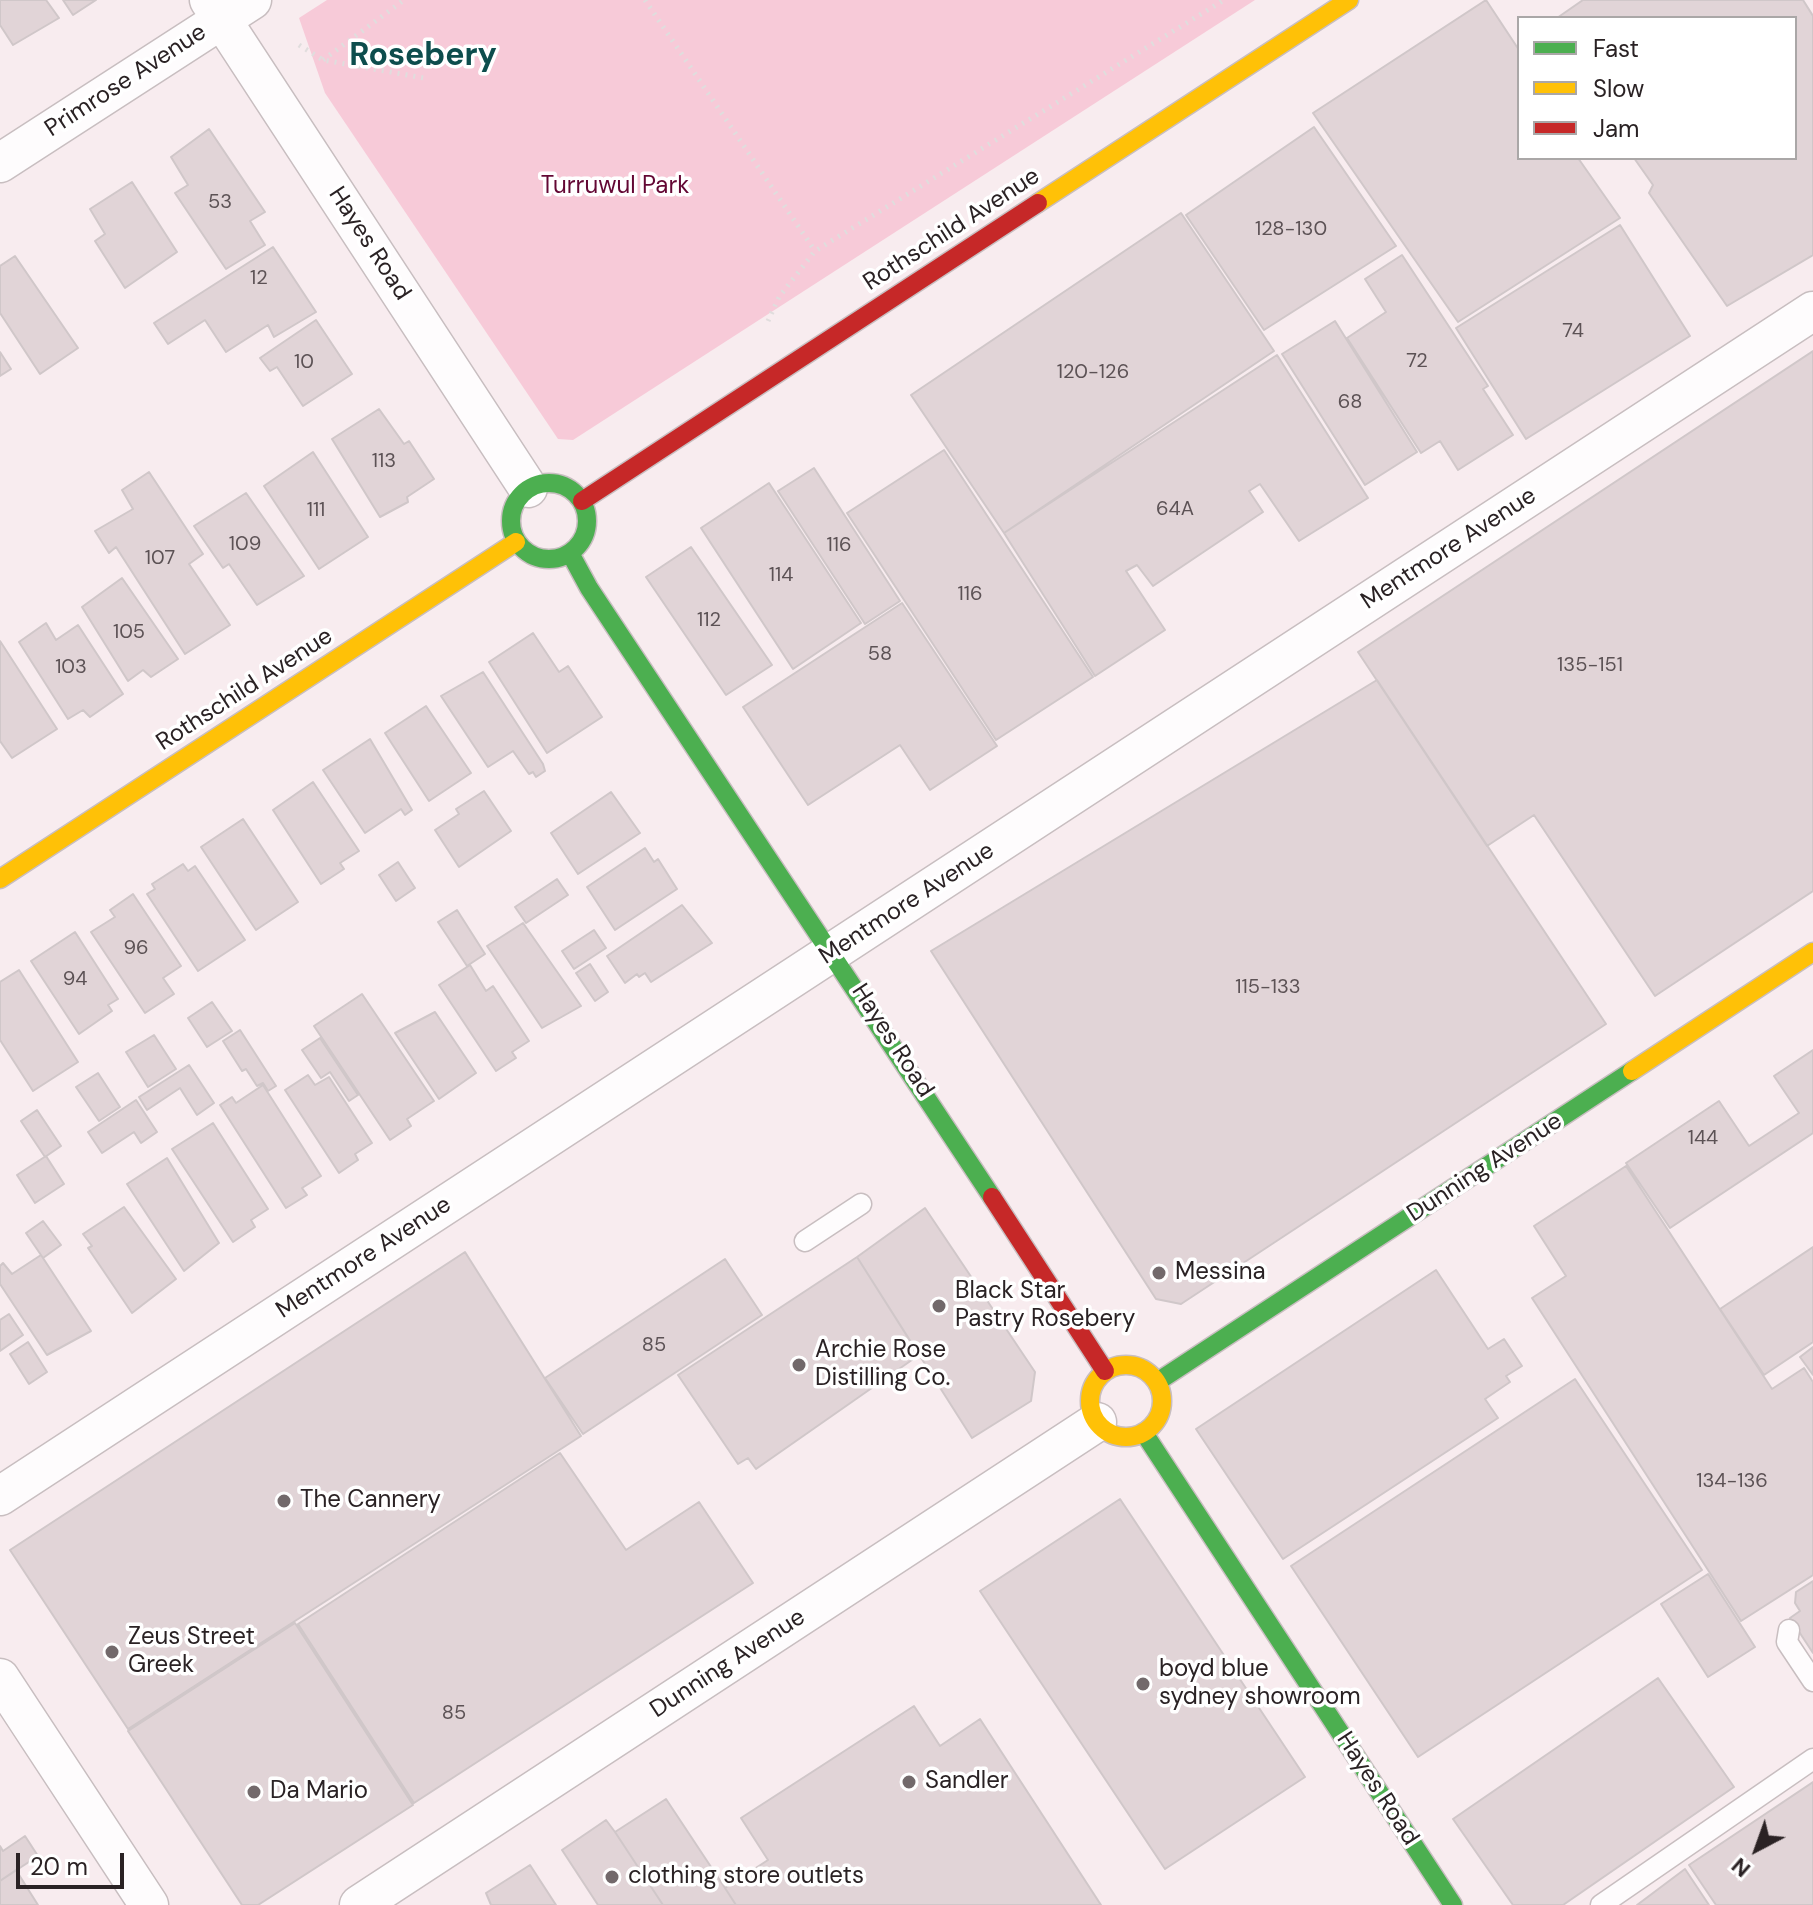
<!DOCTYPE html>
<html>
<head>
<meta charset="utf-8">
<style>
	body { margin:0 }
	#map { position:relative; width:1813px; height:1905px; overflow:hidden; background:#f8ecef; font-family:"DM Sans",sans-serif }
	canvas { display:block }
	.legend { position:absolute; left:1517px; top:16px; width:280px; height:144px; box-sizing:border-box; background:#fff; border:2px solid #aaa7a7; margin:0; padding:10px 14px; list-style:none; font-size:24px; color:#2a2224 }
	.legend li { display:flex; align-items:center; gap:16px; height:40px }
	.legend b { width:40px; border:2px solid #aaa7a7 }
	.north { position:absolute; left:1717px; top:1809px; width:80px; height:80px; -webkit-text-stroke:6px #fff; paint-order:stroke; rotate:221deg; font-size:22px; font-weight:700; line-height:32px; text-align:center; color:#2a2224 }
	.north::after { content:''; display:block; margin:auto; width:28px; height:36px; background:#2a2224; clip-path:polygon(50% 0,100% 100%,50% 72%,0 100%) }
	.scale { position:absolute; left:16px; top:1853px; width:108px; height:36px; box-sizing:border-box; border:4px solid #2a2224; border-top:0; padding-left:10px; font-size:24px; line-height:28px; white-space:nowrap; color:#2a2224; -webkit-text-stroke:6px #fff; paint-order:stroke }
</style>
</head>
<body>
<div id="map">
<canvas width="1813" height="1905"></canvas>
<ul class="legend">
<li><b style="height:10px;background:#4caf50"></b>Fast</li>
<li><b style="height:10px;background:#ffc107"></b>Slow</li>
<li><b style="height:10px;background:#c62828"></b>Jam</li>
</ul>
<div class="north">N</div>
<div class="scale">20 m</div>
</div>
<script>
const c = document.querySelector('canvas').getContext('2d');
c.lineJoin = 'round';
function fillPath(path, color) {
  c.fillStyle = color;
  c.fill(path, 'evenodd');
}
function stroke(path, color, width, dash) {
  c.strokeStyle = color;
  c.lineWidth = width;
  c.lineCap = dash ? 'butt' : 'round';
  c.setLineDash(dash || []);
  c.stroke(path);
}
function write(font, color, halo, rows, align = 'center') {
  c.font = font + ' "DM Sans",sans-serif';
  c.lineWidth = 7;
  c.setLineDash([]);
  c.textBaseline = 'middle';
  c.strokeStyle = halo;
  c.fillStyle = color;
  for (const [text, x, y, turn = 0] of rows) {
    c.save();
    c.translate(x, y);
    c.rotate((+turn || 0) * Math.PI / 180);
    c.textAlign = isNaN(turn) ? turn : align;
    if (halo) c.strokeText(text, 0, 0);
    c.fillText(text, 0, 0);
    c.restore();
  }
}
const green = new Path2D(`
	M327 0H1255L573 440 558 439 325 93 299 18Z`);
const building = new Path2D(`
	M0 0H46L59 18 13 45 0 25Z
	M63 0H96L73 15Z
	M1486 0 1519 50V158H1578L1620 218 1458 322 1313 113Z
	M1583 0H1803L1813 16V255L1727 306 1649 193 1653 185 1634 158H1795V18H1557Z
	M1314 127 1396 246 1264 330 1186 215Z
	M209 129 265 212 250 221 265 245 226 269 175 193 188 185 171 157Z
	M132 182 177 252 125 288 95 241 105 234 90 209Z
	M1181 213 1274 351 1004 533 911 395Z
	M1620 225 1690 336 1526 439 1456 328Z
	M273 247 316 312 274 337 268 325 226 352 205 320 168 344 154 323Z
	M1402 255 1488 386 1483 389 1513 435 1458 470 1440 441 1421 453 1347 338 1386 312 1365 279Z
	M15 256 78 348 40 374 0 313V266Z
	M316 320 352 374 303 406 277 367 270 371 260 358Z
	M1335 321 1417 452 1365 485 1282 354Z
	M1813 351V891L1655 996 1534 815 1487 846 1358 652Z
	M0 352 11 369 0 376Z
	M1277 355 1368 498 1299 541 1260 484 1249 491 1263 512 1153 586 1137 565 1126 571 1165 630 1095 676 1004 533Z
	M379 409 404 444 409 441 434 479 407 497 408 502 380 517 332 439Z
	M944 450 1093 677 996 740 847 513Z
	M313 452 368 537 319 569 264 486Z
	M814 468 900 601 865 624 778 491Z
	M149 472 203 554 189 564 230 625 185 654 116 547 109 553 95 531 133 509 122 490Z
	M769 483 861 623 793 669 701 528Z
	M246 493 304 576 257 605 229 564 223 568 194 526Z
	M691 547 772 665 726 695 646 577Z
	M122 578 178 659 151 677 143 670 128 681 82 607Z
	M902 603 997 746 930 790 900 745 808 805 743 707Z
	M46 623 56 640 78 625 123 694 90 717 83 710 68 719 19 642Z
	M533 633 559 672 568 666 602 717 547 753 489 662Z
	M0 641 57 729 12 758 0 741Z
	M483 672 543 764 545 771 536 777 533 772 529 774 513 751 488 767 441 696Z
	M1377 680 1606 1024 1181 1304 1156 1299 931 951Z
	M426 706 471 773 429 801 385 733Z
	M370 739 412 810 405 815 401 809 365 833 323 770Z
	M313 782 359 851 340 863 344 869 321 884 273 810Z
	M484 791 511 831 459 867 435 830 459 814 456 809Z
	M611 792 640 833 578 874 551 833Z
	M243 819 298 902 256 930 201 847Z
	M645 848 654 862 658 859 677 889 615 930 587 887Z
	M398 862 415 888 396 901 379 875Z
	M183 864 188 871 195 866 245 940 198 971 147 894 155 889 152 884Z
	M557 879 568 895 526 923 515 907Z
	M133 894 181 966 163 978 174 994 145 1013 91 932 115 917 110 910Z
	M682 905 712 943 651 982 645 973 639 977 637 974 625 983 607 956Z
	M457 910 485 954 467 966 438 922Z
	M523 923 581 1006 542 1028 487 946Z
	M594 930 606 948 574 969 562 951Z
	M75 932 118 999 108 1005 112 1011 79 1034 31 961Z
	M590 964 608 992 595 1001 576 973Z
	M470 965 486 991 493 986 529 1041 512 1052 516 1058 496 1071 439 985Z
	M19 970 78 1062 33 1091 0 1040V982Z
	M362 994 434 1101 407 1119 411 1126 390 1140 314 1026Z
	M212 1002 232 1031 207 1047 188 1018Z
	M435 1012 476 1073 439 1099 395 1033Z
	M240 1030 276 1086 268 1091 263 1083 257 1086 246 1069 242 1071 223 1041Z
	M154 1035 176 1069 148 1087 126 1052Z
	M320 1038 358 1095 349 1101 330 1072 321 1078 302 1050Z
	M1813 1050V1133L1670 1228 1626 1163 1719 1101 1749 1146 1799 1113 1774 1076Z
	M189 1065 214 1103 197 1115 180 1088 147 1110 139 1097Z
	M98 1073 120 1107 99 1121 76 1087Z
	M308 1075 315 1085 329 1077 372 1143 355 1154 358 1160 339 1173 285 1090Z
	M263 1085 321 1176 302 1188 307 1195 286 1208 220 1105 232 1097 236 1103Z
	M136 1100 157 1132 141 1143 134 1132 102 1153 88 1132Z
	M37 1110 61 1146 45 1157 21 1121Z
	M213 1123 268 1209 251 1220 255 1227 233 1242 172 1149Z
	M46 1156 64 1184 35 1203 17 1175Z
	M167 1158 219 1243 184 1271 127 1184Z
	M1626 1166 1772 1389 1804 1368 1813 1382V1575L1741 1621 1532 1298 1566 1276 1534 1226Z
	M124 1207 176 1279 132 1313 88 1248 92 1246 83 1234Z
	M925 1208 1035 1372 1031 1401 972 1438 857 1257Z
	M43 1221 61 1245 43 1258 26 1233Z
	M1813 1247V1342L1764 1375 1720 1309Z
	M465 1252 581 1436 128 1729 10 1550Z
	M41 1255 91 1331 47 1355 0 1284V1266L3 1263 12 1274Z
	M857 1257 919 1355 756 1469 748 1458 738 1464 678 1375Z
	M725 1259 762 1315 583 1434 545 1378Z
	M1436 1270 1488 1349 1504 1339 1522 1366 1506 1376 1510 1382 1485 1399 1498 1418 1283 1559 1196 1429Z
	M9 1314 23 1335 0 1351V1320Z
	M28 1342 47 1372 29 1384 10 1354Z
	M1813 1347V1375L1800 1357Z
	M1575 1379 1702 1570 1418 1757 1291 1566Z
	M560 1453 626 1550 699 1502 753 1583 414 1803 298 1624Z
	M1120 1499 1305 1777 1165 1869 980 1591Z
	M1708 1574 1755 1647 1708 1677 1661 1604Z
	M1813 1581V1653L1790 1618 1800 1611 1795 1603 1796 1592Z
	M295 1623 413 1805 258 1905H242L128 1731Z
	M1658 1678 1734 1787 1563 1905H1513L1453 1819Z
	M914 1706 940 1746 980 1719 1101 1905H736L725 1888 768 1860 741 1818Z
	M1813 1782V1905H1716L1689 1865Z
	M666 1799 725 1888 736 1905H663L615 1832Z
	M606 1820 615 1832 663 1905H598L562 1850Z
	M25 1836 38 1856 0 1881V1846L3 1851Z
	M530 1865 556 1905H491L486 1893Z
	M1685 1869 1709 1905H1637Z
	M16 1870 38 1905H0V1881Z`);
const path = new Path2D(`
	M645 0 815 251
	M299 45 323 60 424 78
	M323 60 404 0
	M768 321 779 297 815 251 1224 0`);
const lane = new Path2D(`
	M805 1241 861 1204
	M1789 1630 1787 1642 1813 1681
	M1601 1905 1813 1759`);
const street = new Path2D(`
	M209 0 528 488
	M0 163 252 0
	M0 1496 1813 311
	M0 1678 149 1905
	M359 1905 1097 1422`);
const fast = new Path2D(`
	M511 521a38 38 0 1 1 76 0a38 38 0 1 1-76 0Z
	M570 553 589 588 992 1197
	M1157 1382 1632 1071
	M1144 1433 1453 1905`);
const slow = new Path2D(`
	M1038 203 1349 0
	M0 879 516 542
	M1632 1071 1813 952
	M1090 1401a36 36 0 1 1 72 0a36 36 0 1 1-72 0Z`);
const jam = new Path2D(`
	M582 501 1038 203
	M992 1197 1105 1371`);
const markers = [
	[1159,1273,8,"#72696b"],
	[939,1306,8,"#72696b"],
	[799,1365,8,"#72696b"],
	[284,1501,8,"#72696b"],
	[112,1652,8,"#72696b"],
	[1143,1684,8,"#72696b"],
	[909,1782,8,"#72696b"],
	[254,1792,8,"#72696b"],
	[612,1877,8,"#72696b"]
];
const numberNames = [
	["53",220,203],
	["128-130",1291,230],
	["12",259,279],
	["74",1573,332],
	["72",1417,362],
	["10",304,363],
	["120-126",1093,373],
	["68",1350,403],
	["113",384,462],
	["64A",1175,510],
	["111",316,511],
	["109",245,545],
	["116",839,546],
	["107",160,559],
	["114",781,576],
	["116",970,595],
	["112",709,621],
	["105",129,633],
	["58",880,655],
	["135-151",1590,666],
	["103",71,668],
	["96",136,949],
	["94",75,980],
	["115-133",1268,988],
	["144",1703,1139],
	["85",654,1346],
	["134-136",1732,1482],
	["85",454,1714]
];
const streetNames = [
	["Primrose Avenue",126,81,-33],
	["Rothschild Avenue",952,230,-33],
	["Hayes Road",369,244,57],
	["Mentmore Avenue",1449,549,-33],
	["Rothschild Avenue",245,690,-33],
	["Mentmore Avenue",907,904,-33],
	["Hayes Road",892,1041,57],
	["Dunning Avenue",1485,1168,-33],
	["Mentmore Avenue",364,1258,-33],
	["Dunning Avenue",728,1664,-33],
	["Hayes Road",1377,1789,57]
];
const parkNames = [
	["Turruwul Park",615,187]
];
const poiNames = [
	["Messina",1175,1273],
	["Black Star",955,1292],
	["Pastry Rosebery",955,1320],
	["Archie Rose",815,1351],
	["Distilling Co.",815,1379],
	["The Cannery",300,1501],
	["Zeus Street",128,1638],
	["Greek",128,1666],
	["boyd blue",1159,1670],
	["sydney showroom",1159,1698],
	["Sandler",925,1782],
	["Da Mario",270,1792],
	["clothing store outlets",628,1877]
];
const districtNames = [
	["Rosebery",423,57]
];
fillPath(green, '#f7cad8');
fillPath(building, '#e1d4d7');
stroke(building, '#d0c7c9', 2);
stroke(lane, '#c8bec0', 23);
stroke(street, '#c8bec0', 41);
stroke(fast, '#c8bec0', 21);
stroke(slow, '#c8bec0', 21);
stroke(jam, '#c8bec0', 21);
stroke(path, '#e0dddd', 5, [2, 6]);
stroke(lane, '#fefcfd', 20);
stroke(street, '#fefcfd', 38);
stroke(fast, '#4caf50', 18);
stroke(slow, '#ffc107', 18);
stroke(jam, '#c62828', 18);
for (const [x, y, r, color] of markers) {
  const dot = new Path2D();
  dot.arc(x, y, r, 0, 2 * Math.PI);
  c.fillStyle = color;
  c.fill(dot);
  stroke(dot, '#fff', 3);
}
write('20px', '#5c5255', null, numberNames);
write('24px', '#2a2224', '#fff', streetNames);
write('24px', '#630734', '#fff', parkNames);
write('24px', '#2a2224', '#fff', poiNames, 'left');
write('bold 32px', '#0d4d4d', '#fff', districtNames);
</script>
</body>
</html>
